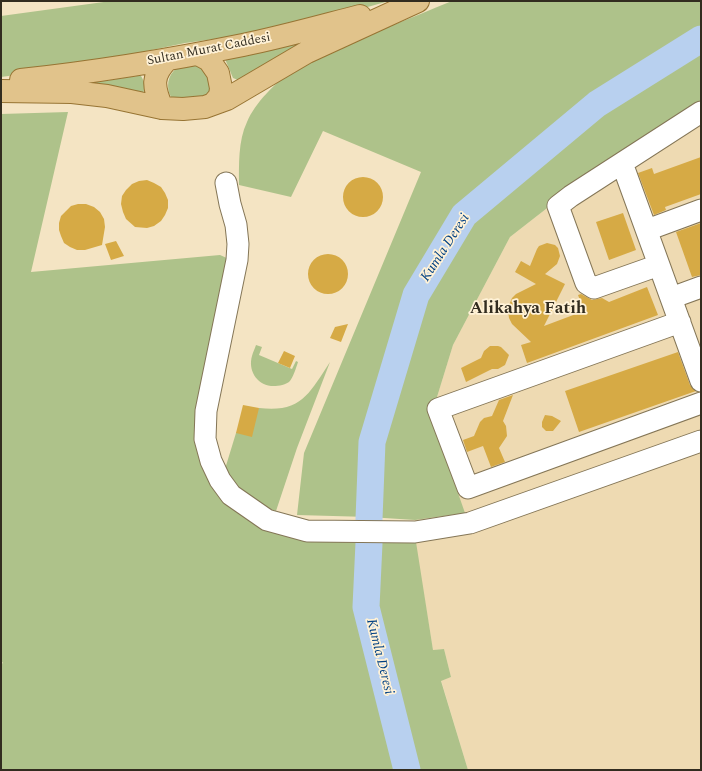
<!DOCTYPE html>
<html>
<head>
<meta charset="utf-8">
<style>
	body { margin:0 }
	#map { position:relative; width:702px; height:771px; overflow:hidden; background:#f4e4c3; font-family:Spectral,serif }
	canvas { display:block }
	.frame { position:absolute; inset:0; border:2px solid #322c1f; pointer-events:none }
</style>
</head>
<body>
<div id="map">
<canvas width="702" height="771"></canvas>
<div class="frame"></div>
</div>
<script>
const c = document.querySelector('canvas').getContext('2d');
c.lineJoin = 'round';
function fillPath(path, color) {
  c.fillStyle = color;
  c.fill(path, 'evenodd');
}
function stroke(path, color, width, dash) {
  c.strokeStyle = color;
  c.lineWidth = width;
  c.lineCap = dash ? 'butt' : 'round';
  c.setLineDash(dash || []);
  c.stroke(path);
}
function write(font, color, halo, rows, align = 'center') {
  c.font = font + ' Spectral,serif';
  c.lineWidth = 3.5;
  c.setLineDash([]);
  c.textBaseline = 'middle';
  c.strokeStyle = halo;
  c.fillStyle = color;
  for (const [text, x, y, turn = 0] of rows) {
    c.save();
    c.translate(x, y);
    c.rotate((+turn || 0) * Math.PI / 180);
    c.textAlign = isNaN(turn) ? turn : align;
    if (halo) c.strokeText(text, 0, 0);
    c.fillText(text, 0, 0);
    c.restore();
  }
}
const built = new Path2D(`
	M701 106V770H468L441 680 451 677 444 649 433 650 416 548 415 520 416 489 437 397 453 345 510 237 569 191Z`);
const green = new Path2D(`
	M111 1H389L339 15 259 33 185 43 66 68 1 77V16Z
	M452 1H701V39L629 84 701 41V106L569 191 510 237 453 345 437 397 432 419 465 513 415 520 369 517 297 515 304 453 421 172 323 131 291 197 239 185C239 165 238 141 247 122 255 103 276 82 293 70 304 63 317 59 329 53 369 34 411 18 452 1Z
	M301 41 300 43 242 79 238 80 233 78 225 59Z
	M193 64C208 69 221 93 200 99 192 101 180 98 171 97 166 88 167 75 177 68 182 66 188 65 193 64Z
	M137 76H141C144 80 146 88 143 93L23 88 90 83Z
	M68 112 31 272 220 255 229 259 196 417 226 504 259 527 312 541 369 543 416 542 433 650 444 649 451 677 441 681 468 770H1V664L3 663 1 661V114Z
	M256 345 262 347 259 355 292 369 296 361 298 362C296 368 293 378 289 382 283 386 277 386 271 386 256 384 248 370 252 356 253 352 255 348 256 345Z
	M330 362 297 448 276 511 266 508 236 486 225 469 236 433 259 408C301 413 309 394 330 362Z`);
const river = new Path2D(`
	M369 519 372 442 416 295 464 215 597 104 701 39
	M369 543 366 607 407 770`);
const building = new Path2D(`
	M701 157V194L665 207 666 210 654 215 638 173 652 168 654 174Z
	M343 197a20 20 0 1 1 40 0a20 20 0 1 1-40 0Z
	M147 180 154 183 161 187 165 193 168 200V208L165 215 161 221 154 226 147 228 135 227 126 219 123 212 121 204 122 196 126 190 132 184 139 181Z
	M78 204H86L94 207 100 212 104 219 105 227 102 245 85 250H77L70 247 64 243 61 236 59 230V223L61 216 71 206Z
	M623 213 636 250 609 260 596 222Z
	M701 223V275L692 277 676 232Z
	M116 241 124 256 111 260 105 244Z
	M547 243 555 245 558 248 560 256 557 264 545 274 565 284 544 326 584 311 578 295 581 294 592 300 602 298 609 302 647 287 658 315 527 363 521 345 531 342 512 324 509 318 508 311 509 305 512 298 516 294 536 284 515 272 521 261 530 266 537 249 539 246Z
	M308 274a20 20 0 1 1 40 0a20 20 0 1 1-40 0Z
	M348 324 341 342 330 338 335 327Z
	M490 346H498L501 347 509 355 505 365 498 369H492L466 382 461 368 481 358 484 351Z
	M284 351 295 356 290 368 278 363Z
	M678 352 690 385 696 391 579 432 565 391Z
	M513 395 503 421 506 426 507 436 499 448 505 462 491 467 483 446 467 452 463 440 474 436 480 422 484 418 492 416 499 400Z
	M243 405 259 408 252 437 236 433Z
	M545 415 552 416 561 421 553 431H546L542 427V422Z`);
const minor = new Path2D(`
	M701 112 571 196 558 206 586 283 594 288 659 265 701 381
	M622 163 659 265
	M226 183 230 204 236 225 238 244 237 260 206 411 205 439 211 461 220 480 231 495 267 520 307 531 415 532 470 523 701 441
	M647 230 701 210
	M671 298 701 287
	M680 322 438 409 468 488 701 403`);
const major = new Path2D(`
	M198 54 209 60 218 73 221 88 220 96 214 103
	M21 80C95 72 169 60 243 45 282 37 321 26 360 16
	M1 91 72 92 107 96 162 108 183 109 205 107 227 99 307 52 418 1
	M162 108C153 87 151 75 168 59`);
const streetNames = [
	["Sultan Murat Caddesi",209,50,-11]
];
const waterNames = [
	["Kumla Deresi",446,248,-57],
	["Kumla Deresi",379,657,76]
];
const districtNames = [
	["Alikahya Fatih",528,310]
];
fillPath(built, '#eedab2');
fillPath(green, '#aec28a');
stroke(river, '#b8d0ef', 27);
fillPath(building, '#d6aa45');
stroke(minor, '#847657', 23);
stroke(major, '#977433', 24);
stroke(minor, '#fff', 21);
stroke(major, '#e1c38b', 22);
write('13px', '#322c1f', '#fff2d7', streetNames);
write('italic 14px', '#014083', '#fff2d7', waterNames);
write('bold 17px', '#322c1f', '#fff2d7', districtNames);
</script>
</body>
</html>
